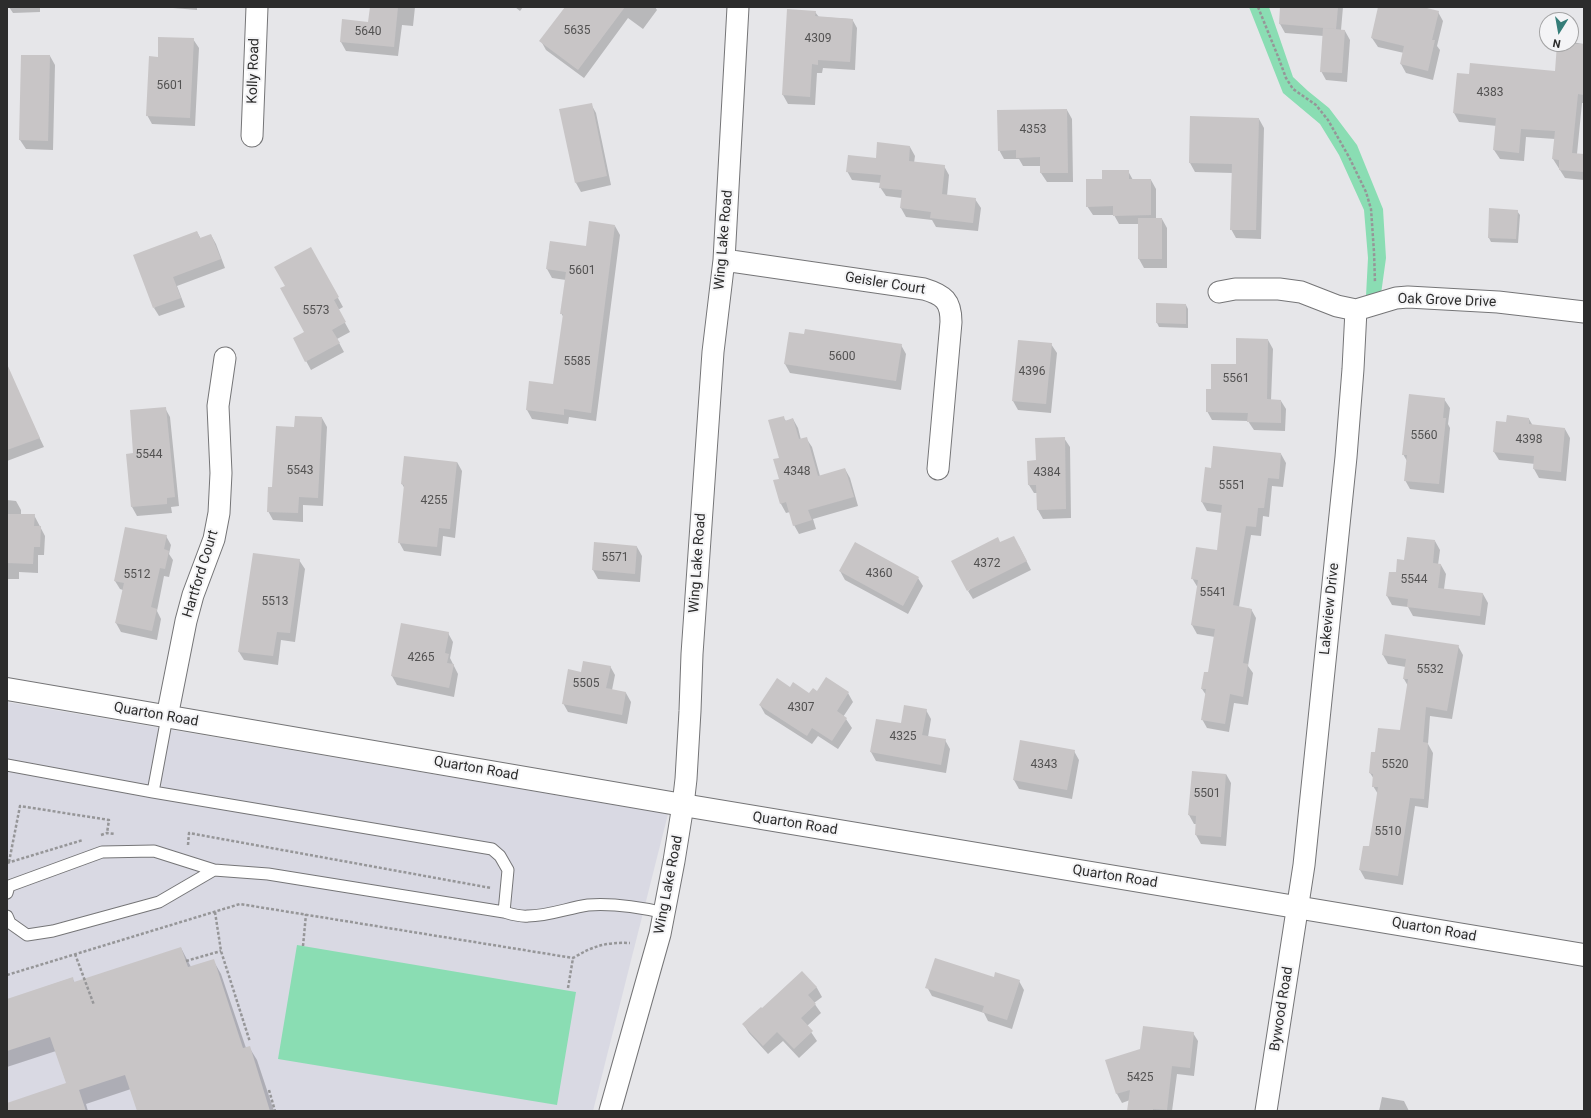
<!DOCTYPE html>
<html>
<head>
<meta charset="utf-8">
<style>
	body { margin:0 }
	#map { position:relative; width:1591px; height:1118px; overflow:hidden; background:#e6e6e9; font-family:Roboto,sans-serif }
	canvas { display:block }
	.frame { position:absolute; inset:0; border:8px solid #2c2c2c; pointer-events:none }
	.north { position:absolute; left:1539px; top:12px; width:40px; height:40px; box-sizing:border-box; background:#f4f4f6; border:1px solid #a4a4a5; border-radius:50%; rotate:191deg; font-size:11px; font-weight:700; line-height:16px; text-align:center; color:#2c2c2c }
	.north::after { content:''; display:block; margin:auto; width:14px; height:18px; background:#357d78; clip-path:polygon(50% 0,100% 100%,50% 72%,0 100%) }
</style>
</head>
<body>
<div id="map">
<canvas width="1591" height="1118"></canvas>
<div class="frame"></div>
<div class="north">N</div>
</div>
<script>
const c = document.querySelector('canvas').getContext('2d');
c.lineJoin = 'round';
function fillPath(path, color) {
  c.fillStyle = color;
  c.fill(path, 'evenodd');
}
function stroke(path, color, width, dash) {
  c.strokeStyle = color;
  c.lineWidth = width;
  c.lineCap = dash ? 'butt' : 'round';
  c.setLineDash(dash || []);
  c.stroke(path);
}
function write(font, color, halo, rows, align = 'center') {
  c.font = font + ' Roboto,sans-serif';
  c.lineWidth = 4;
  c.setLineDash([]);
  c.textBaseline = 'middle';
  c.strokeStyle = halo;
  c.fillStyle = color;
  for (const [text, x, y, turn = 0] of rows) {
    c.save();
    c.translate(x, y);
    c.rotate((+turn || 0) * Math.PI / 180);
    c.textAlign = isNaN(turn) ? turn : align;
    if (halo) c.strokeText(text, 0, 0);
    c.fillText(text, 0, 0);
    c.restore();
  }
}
const built = new Path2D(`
	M7 702 668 814 593 1111H7Z`);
const green = new Path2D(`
	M1249 7H1269L1293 77 1308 91 1329 108 1357 145 1383 209 1386 258 1381 294 1366 296 1368 258 1364 210 1339 155 1320 124 1283 93Z
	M297 945 576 992 557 1105 278 1059Z`);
const shadow = new Path2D(`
	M9 7H40V12L13 13Z
	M161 7H197V10Z
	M371 7H415L413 26 402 25 398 56 346 51 341 42 369 23Z
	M515 7H523L520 11Z
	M566 7H655L657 10 643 29 628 18 584 78 546 50 541 41Z
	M1281 7H1343L1341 30 1345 31 1350 40 1347 82 1326 80 1321 71 1324 36 1285 33 1280 24Z
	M1379 7H1418L1438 12 1443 21 1437 46 1440 50 1433 80 1406 73 1401 64 1404 53 1378 47 1372 38Z
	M815 12 819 17 852 19 857 28 855 70 823 68 822 73H817L815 105 788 104 783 95Z
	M193 39 199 48 195 126 152 124 147 115 159 58Z
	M1571 42 1584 44V103H1582L1577 154 1584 155V180L1565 178 1553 159 1555 139 1526 137 1524 161 1500 159 1494 150 1497 126 1459 122 1454 113 1458 74 1470 75 1556 72 1558 44H1571Z
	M22 56H50L55 65 53 150 26 149 20 140Z
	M591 104 596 113 611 185 581 192 576 183Z
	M1067 110 1072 119 1073 182H1047L1041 173V166H1023L1019 159H1004L999 150Z
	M1259 119 1264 128 1261 239 1236 238 1231 229 1233 173 1195 172 1190 163Z
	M910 147 915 156 914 163 944 166 949 175 947 196 975 199 981 208 978 231 936 227 932 220 906 217 901 208 902 198 886 196 880 187 881 183 852 180 847 171Z
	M1128 171 1133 180H1151L1156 189V219H1162L1167 228V268H1144L1139 259V224H1119L1114 215H1093L1087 206 1103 180Z
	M1517 211 1520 215 1518 243 1491 242 1489 238Z
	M615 226 620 235 596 421 569 417 568 424 532 419 527 410 554 386 564 318 561 313 566 280 552 278 547 269 550 242 587 247Z
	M197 232 201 239 211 235 216 244 225 268 177 286 185 307 159 316 154 308Z
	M311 249 343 307 338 310 350 332 337 339 344 352 311 370 294 339 305 333 286 286Z
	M1186 305 1188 309V328L1159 327 1157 323Z
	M1268 340 1273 349 1271 400 1281 401 1286 409 1285 431 1254 430 1248 421 1212 420 1207 411 1237 366Z
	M1051 344 1057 353 1051 413 1018 410 1013 401Z
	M901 345 906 354 901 390 790 373 785 364Z
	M7 394 32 422 44 447 7 461Z
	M1444 399 1450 408 1448 424 1450 428 1444 493 1410 489 1405 480 1407 461 1403 454Z
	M165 408 170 417 179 506 171 507 172 513 137 516 132 507 134 454Z
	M783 417 786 421 793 419 798 428 801 440 806 438 812 447 820 476 845 469 850 478 858 506 813 519 816 529 799 534 794 525 790 512 786 513 781 504 775 481 780 479Z
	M322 418 327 427 323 506 303 505V522L273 520 268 511 273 488 295 428Z
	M1529 419 1533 426 1565 429 1570 438 1566 481 1539 478 1534 469 1535 464 1499 460 1494 452 1507 423Z
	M1064 438 1070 447 1071 518 1043 519 1038 510 1037 493H1034L1029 485 1037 461Z
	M1281 454 1286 463 1283 487 1272 486 1269 517 1263 516 1261 536 1251 535 1239 607 1251 609 1256 618 1248 666 1253 673 1248 705 1234 703 1229 732 1207 728 1202 719 1206 695 1202 689 1209 673 1215 637 1197 634 1192 625 1198 588 1192 578 1218 551 1222 513 1207 511 1202 502 1212 469Z
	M457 462 462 471 455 538 443 536 441 556 404 551 399 542 405 489 402 484Z
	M7 500 16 501 21 510V515H34L45 536 44 555H38V573L19 572V579H8V582Z
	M166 536 171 545 169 554 173 560 169 577 164 576 157 611 161 619 157 640 121 632 116 623 123 590 120 589 115 581Z
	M1435 541 1440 550 1438 565H1441L1446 574 1444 589 1483 594 1488 603 1485 625 1413 616 1408 607 1392 605 1387 596 1397 573 1405 561Z
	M595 543 637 547 642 556 640 582 598 579 593 570Z
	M1019 546 1031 570 973 599 968 591Z
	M299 560 305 569 295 642 281 640 278 665 244 660 239 652Z
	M840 571 918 578 923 586 908 614 845 580Z
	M448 633 453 642 450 658 458 674 454 697 397 685 392 676Z
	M1458 646 1463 655 1452 719 1430 716 1428 744 1433 753 1428 808 1415 806 1403 885 1365 879 1360 870 1370 847 1378 794 1373 786 1374 779 1370 773 1376 753 1401 731 1408 686 1404 679 1406 667 1388 664 1383 655Z
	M610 666 615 675 612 690 626 693 631 702 627 724 568 712 563 703 582 673Z
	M790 688 810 695 817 692 848 693 853 702 843 717 846 719 852 728 838 749 818 736 812 744 765 714 760 705Z
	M926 710 931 719 928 737 945 740 950 749 946 773 876 761 871 752 902 725Z
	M1074 751 1079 760 1072 799 1019 789 1014 780Z
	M1226 774 1231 783 1226 846 1201 844 1196 835 1197 824H1194L1189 815Z
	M181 948 191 967 213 960 221 974 246 1048 249 1047 257 1060 274 1111H140L131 1089 86 1104 88 1111H7V1104L67 1084 56 1051 7 1067V1000L72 978 75 983Z
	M802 972 817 988 822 997 814 1003 821 1013 807 1026 817 1041 799 1058 783 1041 768 1054 749 1033 743 1024 762 1009Z
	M994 979 1019 981 1024 990 1012 1029 988 1021 984 1013 932 996 927 987Z
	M1193 1033 1198 1041 1194 1076 1177 1074 1172 1111H1128L1130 1100 1122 1103 1117 1094 1106 1061Z
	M1382 1097 1404 1101 1409 1111H1379Z`);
const building = new Path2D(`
	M370 7H398L394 47 340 42 342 19 368 22Z
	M565 7H625L578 70 539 41Z
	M1280 7H1338L1336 29 1279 24Z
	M1378 7H1423L1439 11 1432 40H1435L1428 71 1400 64 1404 46 1371 38Z
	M787 9 816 11 815 16 853 19 850 62 818 60V65L812 64 810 97 782 95Z
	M1323 28 1345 30 1342 73 1320 72Z
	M158 37 194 38 190 118 146 116 149 56 158 57Z
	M1557 44H1584V95L1578 94 1572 153 1584 154V172L1559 170V160L1552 159 1555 131 1521 129 1519 153 1493 150 1496 118 1453 113 1457 73 1469 74 1470 63 1555 71Z
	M21 55H50L48 141 19 140Z
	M592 103 607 176 575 183 559 109Z
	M1067 109 1068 173H1040V157L1016 158V150L998 151 997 110Z
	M1190 116 1259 118 1256 230H1230L1232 164 1189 163Z
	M877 142 910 146 909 161 945 165 942 194 976 198 973 223 930 218 931 212 900 208 902 190 879 188 881 175 846 172 848 155 876 158Z
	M1102 170H1129V179H1151V215L1113 216V206L1086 207V179H1102Z
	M1489 208 1518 210 1516 239 1488 238Z
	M1138 218H1162V259H1138Z
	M589 221 615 225 591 413 564 409V415L526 410 529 381 553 384 563 314H560L566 272 546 269 550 241 586 246Z
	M197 231 200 238 211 234 221 259 173 277 181 298 153 308 133 255Z
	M311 247 339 297 334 300 346 322 332 330 340 343 305 362 293 338 304 332 280 288 285 286 274 267Z
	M1156 303 1186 304V324L1156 323Z
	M805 329 902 344 896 381 784 364 789 332 804 334Z
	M1236 338 1268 339 1267 399 1281 400V423L1247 422 1248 413 1206 412V389H1211V364H1236Z
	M1018 340 1052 343 1046 404 1012 401Z
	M7 364 40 438 7 450Z
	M1409 394 1445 398 1443 418H1446L1439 484 1404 481 1407 455H1402Z
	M166 407 175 497 167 498V504L131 507 126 454 133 453 130 410Z
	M1507 415 1529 418V424L1565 428 1561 472 1533 469 1534 456 1493 452 1496 421 1506 422Z
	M295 416 322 417 318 498 299 497 298 513 267 512 268 487H272L276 426 294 427Z
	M784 416 785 421 793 418 799 439 807 437 818 476 845 468 854 497 808 510 812 520 793 526 786 502 780 504 773 480 779 479 773 459 779 458 768 420Z
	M1065 437 1066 509 1037 510 1036 485H1028L1027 461 1036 460 1035 438Z
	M1213 446 1281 453 1279 479 1268 478 1264 508H1258L1256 527 1246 526 1233 605 1252 609 1243 663 1248 664 1243 697 1230 694 1225 724 1201 720 1206 689H1201L1204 672H1208L1215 629 1191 625 1198 580 1191 579 1196 547 1217 550 1222 505 1201 502 1205 467 1211 468Z
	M404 456 457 462 450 529 439 528 437 547 398 543 404 485 401 484Z
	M7 514H35L34 526H41L40 547H34L33 564 7 563Z
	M125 527 167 535 164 549 169 551 165 569 160 568 151 607 157 609 152 631 115 623 124 583 114 581Z
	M1014 536 1027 561 967 591 951 561 998 537 1000 542Z
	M1407 537 1435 540 1433 563 1441 564 1438 588 1483 593 1480 616 1407 607 1408 599 1386 596 1389 572H1396L1397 559 1404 560Z
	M594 542 637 546 635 574 592 570Z
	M855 542 919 577 903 606 839 571Z
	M253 553 300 559 290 633 277 632 273 656 238 652Z
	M401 623 449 632 445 653 449 654 447 663 454 664 449 688 391 676Z
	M1385 634 1459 645 1447 711 1426 707 1423 742 1428 743 1424 799 1410 798 1398 876 1359 870 1363 846H1369L1378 787H1372L1373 774 1369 773 1371 752H1375L1378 728 1400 730 1408 679H1403L1406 659 1382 655Z
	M583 661 611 666 606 688 626 692 622 715 562 704 568 669 581 672Z
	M826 677 849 692 837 711 847 718 832 741 812 728 807 736 759 705 777 678 790 687 793 682 809 693 813 688 817 691Z
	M904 705 927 709 922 735 946 739 941 765 870 752 876 719 901 723Z
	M1020 740 1075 750 1067 790 1013 780Z
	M1192 771 1226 774 1221 837 1195 835 1196 816 1188 815Z
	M181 947 188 967 214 959 243 1048 250 1046 270 1111H137L125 1075 79 1090 86 1111H7V1103L66 1083 50 1037 7 1051V999L73 977 74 982Z
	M935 958 994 977 995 972 1020 980 1007 1020 982 1012 984 1006 925 988Z
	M802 971 817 987 808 995 816 1004 801 1018 813 1031 794 1049 777 1032 763 1046 742 1024 761 1007 762 1008Z
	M1143 1026 1194 1032 1190 1068 1172 1066 1167 1110 1153 1109V1111H1127L1130 1090 1116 1094 1105 1060 1140 1049Z`);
const path = new Path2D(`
	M1258 7 1279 59 1286 78 1293 89 1316 105 1328 120 1349 157 1366 192 1371 209 1374 252 1375 283
	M101 835 107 833 115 834
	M188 845 189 833 491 888
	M9 862 20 806 109 820 107 833
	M7 863 83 840
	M215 912 221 951 250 1042
	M303 946 306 914
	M75 954 94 1005
	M186 961 221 951
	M7 975 240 904 573 958C593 946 606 942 630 943
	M568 988 573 958
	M269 1090 275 1111`);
const service = new Path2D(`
	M7 765 153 792 492 849 500 856 508 870 504 912C511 914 520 917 528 916 548 916 568 908 588 905 615 903 639 907 665 913
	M153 792 167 717
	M7 893 9 886 102 852 154 851 214 870 268 874 504 912
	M7 916 10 923 27 935 53 931 159 902 214 870`);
const minor = new Path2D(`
	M252 136 257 7
	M724 260 924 289C944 295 951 301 951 322L938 469
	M1219 292 1235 289H1279L1301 292 1337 306 1356 310 1396 298 1408 297 1498 302 1584 312
	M167 717 186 621 193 595 214 539 219 513 221 473 218 406 225 358
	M610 1111 660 934 674 861 683 805 686 779 690 711 692 654 713 352 724 260 738 7
	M1266 1111 1304 865 1346 457 1353 369 1356 310`);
const tertiary = new Path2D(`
	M7 689 683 805 1584 955`);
const numberNames = [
	["5635",577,31],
	["5640",368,32],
	["4309",818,39],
	["5601",170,86],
	["4383",1490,93],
	["4353",1033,130],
	["5601",582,271],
	["5573",316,311],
	["5600",842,357],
	["5585",577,362],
	["4396",1032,372],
	["5561",1236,379],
	["5560",1424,436],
	["4398",1529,440],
	["5544",149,455],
	["5543",300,471],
	["4348",797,472],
	["4384",1047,473],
	["5551",1232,486],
	["4255",434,501],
	["5571",615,558],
	["4372",987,564],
	["4360",879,574],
	["5512",137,575],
	["5544",1414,580],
	["5541",1213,593],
	["5513",275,602],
	["4265",421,658],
	["5532",1430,670],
	["5505",586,684],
	["4307",801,708],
	["4325",903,737],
	["4343",1044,765],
	["5520",1395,765],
	["5501",1207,794],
	["5510",1388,832],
	["5425",1140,1078]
];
const streetNames = [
	["Kolly Road",254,71,-88],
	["Wing Lake Road",724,240,-85],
	["Geisler Court",885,284,9],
	["Oak Grove Drive",1447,301,2],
	["Wing Lake Road",698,563,-86],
	["Hartford Court",201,574,-73],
	["Lakeview Drive",1330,609,-84],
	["Quarton Road",156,715,10],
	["Quarton Road",476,769,10],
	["Quarton Road",795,824,9],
	["Quarton Road",1115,877,9],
	["Wing Lake Road",669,885,-79],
	["Quarton Road",1434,930,10],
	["Bywood Road",1282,1009,-81]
];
fillPath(built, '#d9d9e3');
fillPath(green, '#8addb3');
fillPath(shadow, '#0003');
fillPath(building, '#c8c5c6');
stroke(service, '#757577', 13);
stroke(minor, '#757577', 23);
stroke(tertiary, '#757577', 24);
stroke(path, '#969698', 2.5, [3, 2]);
stroke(service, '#fff', 11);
stroke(minor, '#fff', 21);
stroke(tertiary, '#fff', 22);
write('12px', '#535252', null, numberNames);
write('14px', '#2c2c2c', '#f4f4f6', streetNames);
</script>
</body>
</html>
